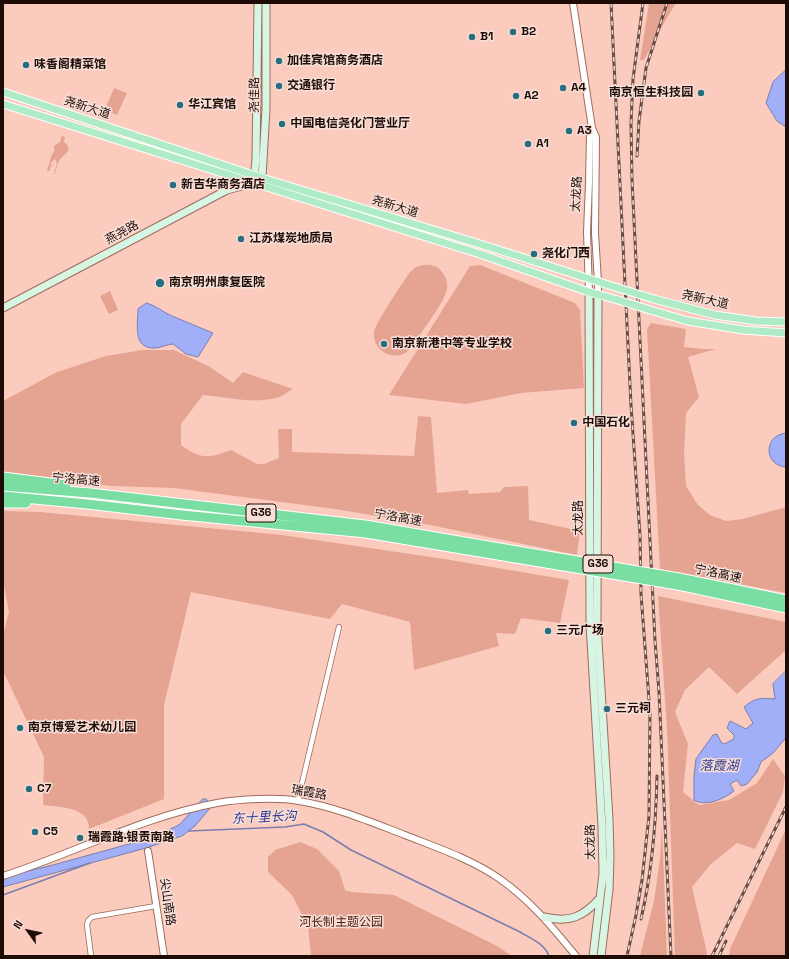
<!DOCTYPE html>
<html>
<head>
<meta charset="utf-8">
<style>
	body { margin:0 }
	#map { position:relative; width:789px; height:959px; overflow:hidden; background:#fbcbbe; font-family:"Space Grotesk",sans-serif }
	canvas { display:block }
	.frame { position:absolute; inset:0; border:4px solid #1f0b06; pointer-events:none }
	.north { position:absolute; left:8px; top:911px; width:40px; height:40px; -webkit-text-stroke:3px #f7dfd8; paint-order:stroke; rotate:303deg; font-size:11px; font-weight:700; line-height:16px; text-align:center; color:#1f0b06 }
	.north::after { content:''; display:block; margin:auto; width:14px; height:18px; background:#1f0b06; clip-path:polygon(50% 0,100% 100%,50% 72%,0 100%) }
</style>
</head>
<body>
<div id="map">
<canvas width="789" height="959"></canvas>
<div class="frame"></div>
<div class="north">N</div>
</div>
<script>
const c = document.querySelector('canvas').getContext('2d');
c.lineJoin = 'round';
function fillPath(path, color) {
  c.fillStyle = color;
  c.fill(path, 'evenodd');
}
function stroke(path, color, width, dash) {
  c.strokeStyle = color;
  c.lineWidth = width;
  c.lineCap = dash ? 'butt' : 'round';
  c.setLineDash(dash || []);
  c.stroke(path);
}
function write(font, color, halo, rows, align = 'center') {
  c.font = font + ' "Space Grotesk","Noto Sans SC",sans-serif';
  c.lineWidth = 3;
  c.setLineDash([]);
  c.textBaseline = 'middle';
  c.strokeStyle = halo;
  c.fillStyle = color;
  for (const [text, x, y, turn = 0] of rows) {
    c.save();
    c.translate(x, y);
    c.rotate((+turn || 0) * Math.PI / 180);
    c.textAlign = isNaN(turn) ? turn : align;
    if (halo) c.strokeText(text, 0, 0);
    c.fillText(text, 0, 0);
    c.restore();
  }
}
const green = new Path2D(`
	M649 3H676L668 16 644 60H640Z
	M114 88 127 93 117 115 105 110Z
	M62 136 65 137 64 142C75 151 63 154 59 161 57 165 56 170 55 174H54L57 163 55 159 50 164 52 165 50 168V171H47L52 154 54 152V146L60 142Z
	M423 265C431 264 438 266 442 272 446 277 448 283 447 289 445 301 423 330 415 342 413 346 410 350 405 353 391 361 372 349 374 332 376 322 403 282 410 272L416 267Z
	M480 265 575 303 580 310 584 388 521 393 466 404 389 395 470 266Z
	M110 291 118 310 109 314 100 296Z
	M651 323 686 329 684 347 703 349H716L688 357 699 397 686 413 684 454 686 486 698 505 710 515 726 521 743 519 786 507V593L660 569 647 329Z
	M142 350H174L210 367 233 383 243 372 293 389C287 392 282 397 276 398 251 404 228 397 203 395L181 424V445C201 460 209 458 231 450L257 464H264L279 458 278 429H292V452L414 456 418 416 431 417 437 493 468 490 469 494 500 492 504 487 528 486 529 520 580 531 577 555 425 524 335 509 174 488 111 486 3 474V401L57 372 106 356Z
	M3 511 40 512 282 535 444 559 569 580 560 623 521 618 515 634 496 633 499 646 414 670 410 622 342 604 330 619 191 592 164 705V799L89 829C90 807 60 807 43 805L44 757 3 671V634L9 613 4 585 3 584Z
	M658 596 786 622V650L737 694 709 667 685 690 675 712 688 744 683 792 699 805 729 800 757 783 773 759 785 776 783 792 755 849 737 843 710 865 692 887 707 953 706 956H675L667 728Z
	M662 826 667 956H640L654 901 660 859Z
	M786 829V956H729L730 949Z
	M300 842 317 849 339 871 345 890 352 892 394 895 497 946 512 956H311L308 927 292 895 268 872V857L275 850Z`);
const water = new Path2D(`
	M786 70V127L777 121 766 103 773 82Z
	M147 303C156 306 163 312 172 316 186 322 199 327 213 333L198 357 186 354 173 344C167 344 161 348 155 348 132 349 138 324 138 309Z
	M786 433V467H785C763 464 764 435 786 433Z
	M786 671V719L785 720 786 721V736L785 739 773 753 761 762 757 772 747 784 741 786 737 780 730 784 734 791C724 799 706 807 694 800V776L696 759 713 735 717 734 721 742 724 744 734 739V735L727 728 730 721 746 729 753 723 744 707C756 697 761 698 775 699L773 684Z
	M203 799H206L211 804V807L195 826 182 836 146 848 3 887V877L53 865 147 839 175 827 180 824Z`);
const stream = new Path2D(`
	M189 831 285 827 304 824 323 832 351 850 520 932C530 938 545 944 549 956
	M3 895 90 863`);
const minor = new Path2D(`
	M298 800 339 627
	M91 956 87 925 88 921 92 917 156 906`);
const tertiary = new Path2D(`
	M573 3 592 128 596 137 595 233 598 282V294
	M589 292 587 232 589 183 590 133 592 128
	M148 851 164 956
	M3 876C75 853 142 817 217 803 238 799 278 797 299 801 336 807 371 822 405 835 438 848 471 859 500 879 531 901 553 928 576 956`);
const secondary = new Path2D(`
	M254 181 256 159 258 3
	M589 292 590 624 602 826 603 874 593 956
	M598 294 597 624 609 819 610 856 609 890 601 956
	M3 308 227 190 253 183 262 178 266 109V3
	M544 917C570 923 583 917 600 898`);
const primary = new Path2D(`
	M3 92 262 178 480 244 618 288
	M3 104 480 254 589 292 618 300
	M654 299 715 315 756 321 786 322
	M650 310 688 321 743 330 786 333`);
const motorway = new Path2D(`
	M3 477 66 485
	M3 486 90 493 365 525 517 551
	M3 496 87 504 182 515 366 533 516 558
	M3 503H26
	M679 578 786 600
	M678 585 786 608`);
const rail = new Path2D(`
	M611 3 631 405 640 535 641 594 650 713 649 816 642 880 636 915 627 956
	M643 3 633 79 631 123 632 180 655 641 659 692 671 956
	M637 156 639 121 646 68 667 3
	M641 919C652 872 656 824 657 776
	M712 956 786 807
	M719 956 726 941`);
const primaryBridge = new Path2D(`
	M618 288 654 299
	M618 300 650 310`);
const motorwayBridge = new Path2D(`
	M517 551 679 578
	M516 558 678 585`);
const markers = [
	[513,32,4,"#296e7e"],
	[472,37,4,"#296e7e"],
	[279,61,4,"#296e7e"],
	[26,65,4,"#296e7e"],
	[279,86,4,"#296e7e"],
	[563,88,4,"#296e7e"],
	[701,93,4,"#296e7e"],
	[516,96,4,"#296e7e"],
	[180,105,4,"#296e7e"],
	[282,124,4,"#296e7e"],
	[569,131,4,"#296e7e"],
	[528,144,4,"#296e7e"],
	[173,185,4,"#296e7e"],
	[241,239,4,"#296e7e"],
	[534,254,4,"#296e7e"],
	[160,283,5,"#296e7e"],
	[384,344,4,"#296e7e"],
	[574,423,4,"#296e7e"],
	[548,631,4,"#296e7e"],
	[607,709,4,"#296e7e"],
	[20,728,4,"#296e7e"],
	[29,789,4,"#296e7e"],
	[35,832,4,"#296e7e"],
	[80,838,4,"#296e7e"]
];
const shields = [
	[261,513,30],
	[598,564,30]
];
const shieldNames = [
	["G36",261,513],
	["G36",598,564]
];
const poiNames = [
	["B2",521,32],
	["B1",480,37],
	["加佳宾馆商务酒店",287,61],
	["味香阁精菜馆",34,65],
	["交通银行",287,86],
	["A4",571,88],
	["南京恒生科技园",693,93,"right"],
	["A2",524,96],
	["华江宾馆",188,105],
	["中国电信尧化门营业厅",290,124],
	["A3",577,131],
	["A1",536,144],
	["新吉华商务酒店",181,185],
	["江苏煤炭地质局",249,239],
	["尧化门西",542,254],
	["南京明州康复医院",169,283],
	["南京新港中等专业学校",392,344],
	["中国石化",582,423],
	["三元广场",556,631],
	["三元祠",615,709],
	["南京博爱艺术幼儿园",28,728],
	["C7",37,789],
	["C5",43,832],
	["瑞霞路·银贡南路",88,838]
];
const streetNames = [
	["尧佳路",255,95,-89],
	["尧新大道",87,108,18],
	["太龙路",577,194,-87],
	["尧新大道",395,207,17],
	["燕尧路",122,233,-28],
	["尧新大道",705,300,13],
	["宁洛高速",76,480,5],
	["宁洛高速",398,518,10],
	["太龙路",579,518,-90],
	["宁洛高速",718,574,12],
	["瑞霞路",309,793,10],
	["太龙路",591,842,-91],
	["尖山南路",167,902,82]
];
const parkNames = [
	["河长制主题公园",341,923]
];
const waterNames = [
	["落霞湖",719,766],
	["东十里长沟",264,818,-3]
];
fillPath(green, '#e5a492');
fillPath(water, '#a1aff8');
stroke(water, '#7a7eaf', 1);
stroke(stream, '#7a7eaf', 1.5);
stroke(minor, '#9f6b5c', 6);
stroke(tertiary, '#9f6b5c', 8);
stroke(secondary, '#9f6b5c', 9);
stroke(primary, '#fff', 9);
stroke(motorway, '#fff', 11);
stroke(minor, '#fff', 4.5);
stroke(tertiary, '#fff', 6);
stroke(secondary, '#d7f5e3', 7);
stroke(primary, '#afebc7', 7);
stroke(motorway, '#7adda2', 9);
stroke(rail, '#694c44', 3);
stroke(rail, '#f7dfd8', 1.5, [4.5]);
stroke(primaryBridge, '#fff', 9, []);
stroke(motorwayBridge, '#fff', 11, []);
stroke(primaryBridge, '#afebc7', 7);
stroke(motorwayBridge, '#7adda2', 9);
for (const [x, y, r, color] of markers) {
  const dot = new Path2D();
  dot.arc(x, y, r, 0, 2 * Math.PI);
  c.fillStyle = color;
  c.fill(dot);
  stroke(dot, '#f7dfd8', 1.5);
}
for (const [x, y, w] of shields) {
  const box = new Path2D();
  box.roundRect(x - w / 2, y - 9, w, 18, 3);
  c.fillStyle = '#f7dfd8';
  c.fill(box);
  stroke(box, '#1f0b06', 1);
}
write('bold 11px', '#1f0b06', null, shieldNames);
write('bold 12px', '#1f0b06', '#f7dfd8', poiNames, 'left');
write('12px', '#1f0b06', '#f7dfd8', streetNames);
write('12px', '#4f1b0d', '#f7dfd8', parkNames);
write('italic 13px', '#363a8e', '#f7dfd8', waterNames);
</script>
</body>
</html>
